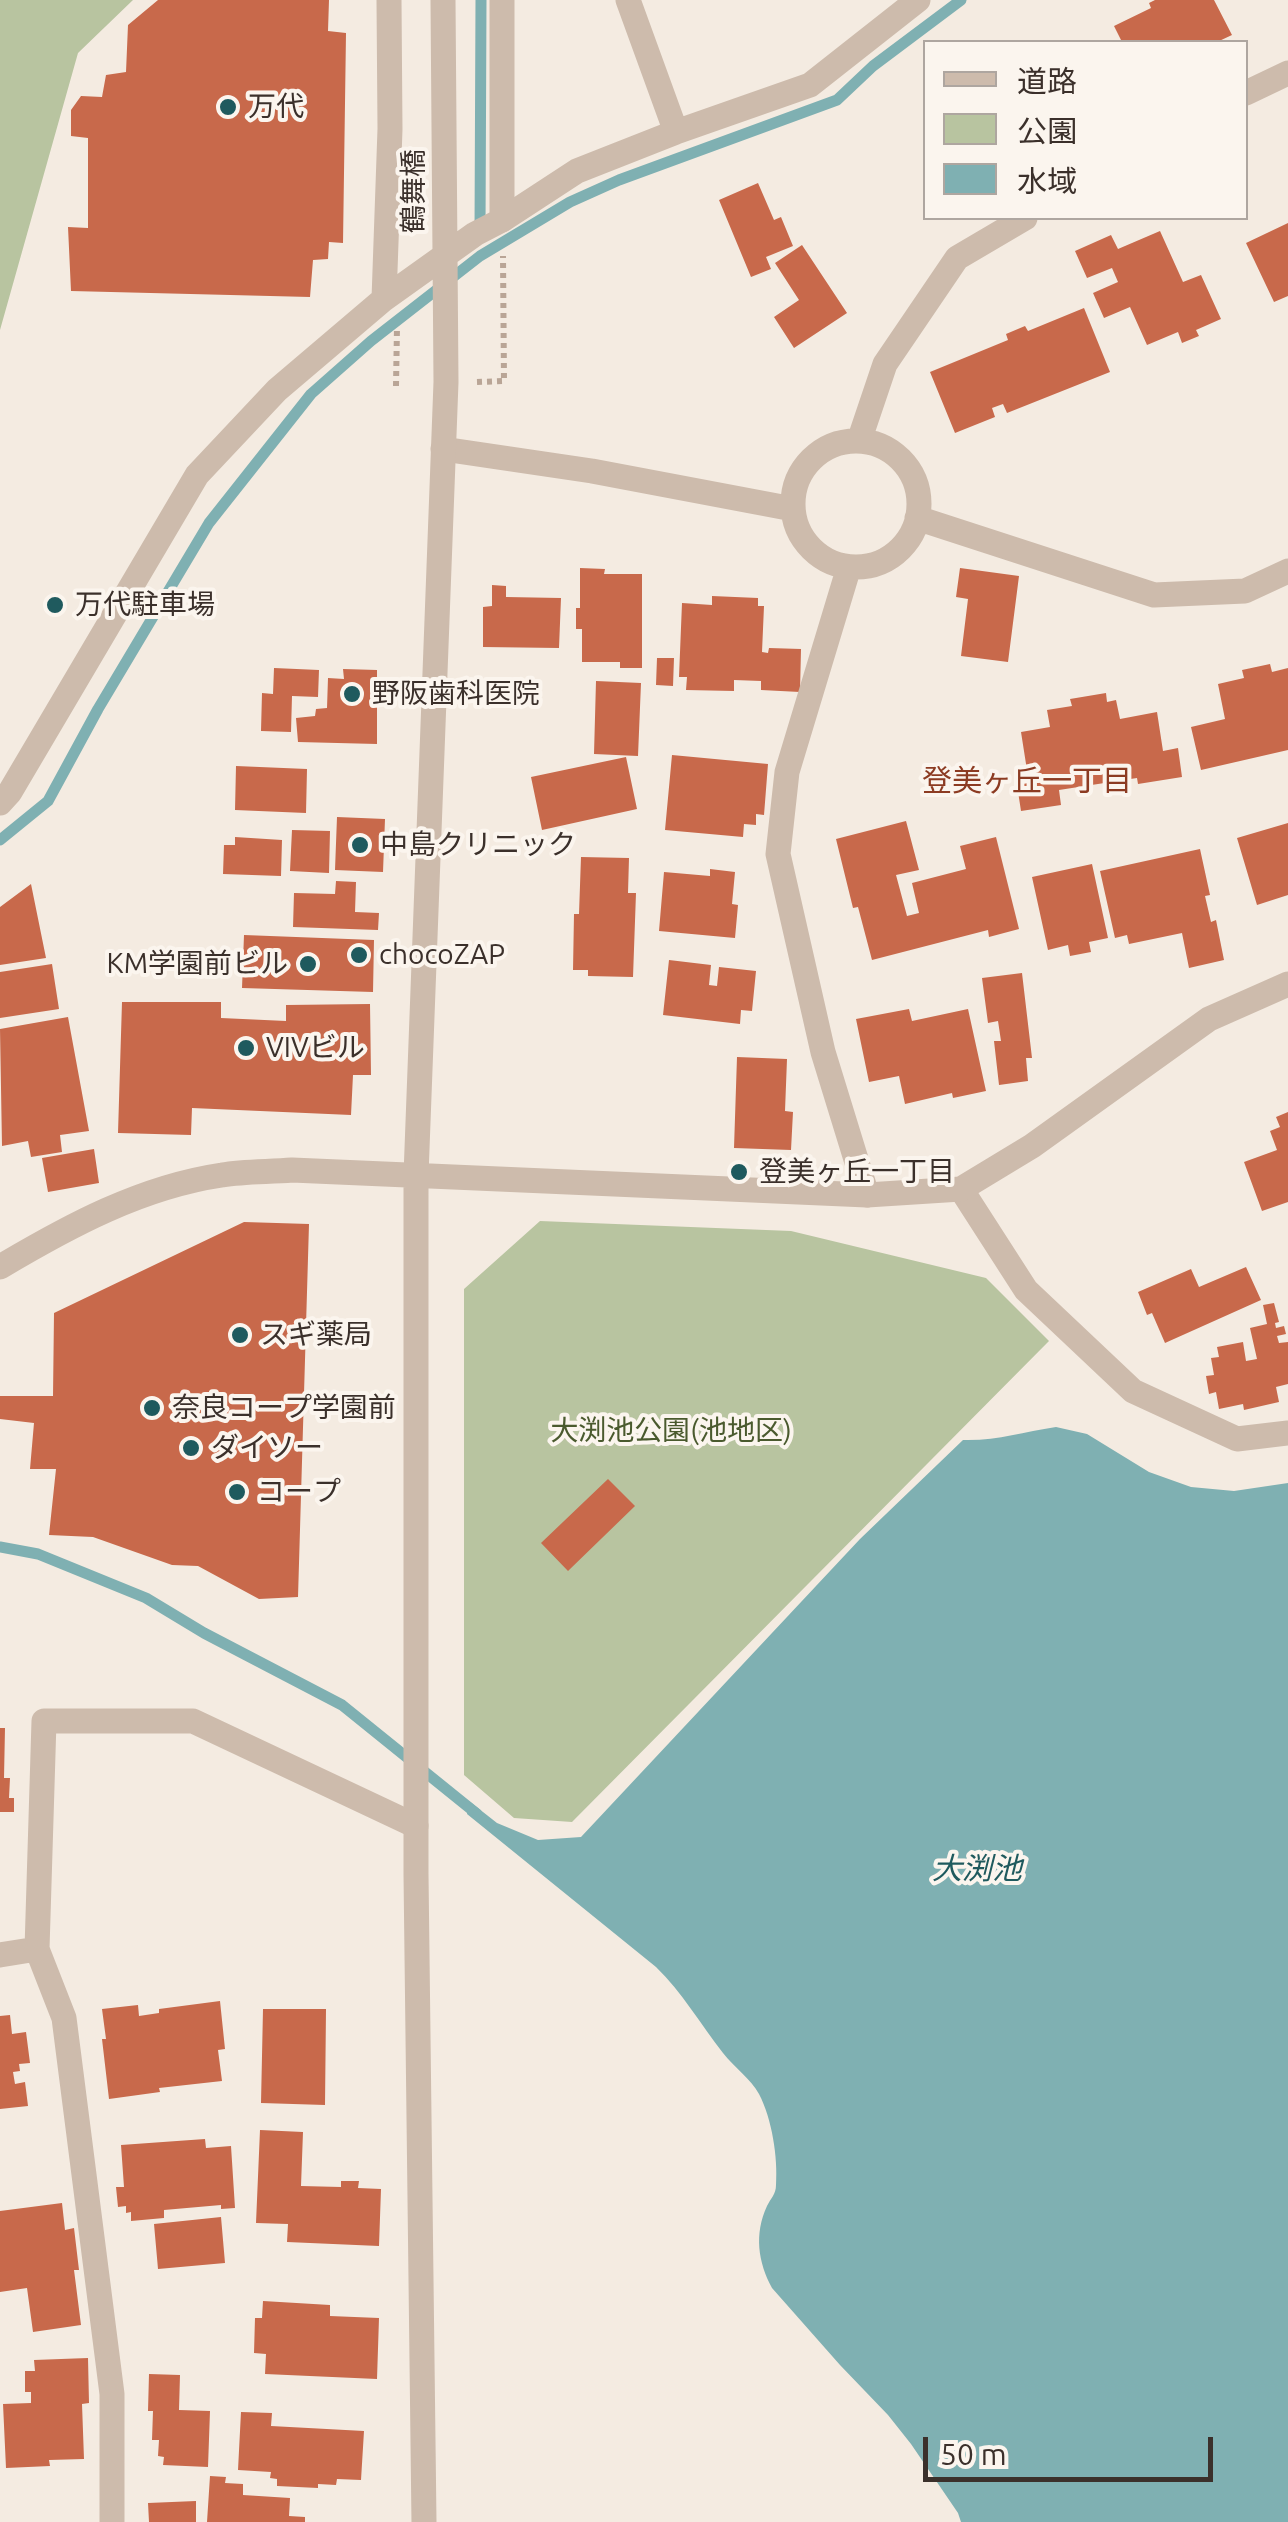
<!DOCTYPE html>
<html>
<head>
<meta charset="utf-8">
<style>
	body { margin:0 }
	#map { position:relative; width:1288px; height:2522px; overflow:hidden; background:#f4ebe1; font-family:Ubuntu,"Noto Sans JP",sans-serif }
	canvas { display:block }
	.legend { position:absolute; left:923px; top:40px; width:325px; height:180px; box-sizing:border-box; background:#fbf5ee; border:2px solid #aea6a0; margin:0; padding:12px 18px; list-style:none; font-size:30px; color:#3b302b }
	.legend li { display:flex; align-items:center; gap:20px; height:50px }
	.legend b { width:50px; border:2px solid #aea6a0 }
	.scale { position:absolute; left:923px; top:2437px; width:290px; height:45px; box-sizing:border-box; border:5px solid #3b302b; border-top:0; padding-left:12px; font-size:30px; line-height:35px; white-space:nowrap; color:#3b302b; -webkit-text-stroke:8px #fbf5ee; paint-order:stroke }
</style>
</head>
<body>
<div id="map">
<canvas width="1288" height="2522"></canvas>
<ul class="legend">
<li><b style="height:12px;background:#cdbbac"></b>道路</li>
<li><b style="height:28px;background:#b8c4a0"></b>公園</li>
<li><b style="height:28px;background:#7fb0b2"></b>水域</li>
</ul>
<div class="scale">50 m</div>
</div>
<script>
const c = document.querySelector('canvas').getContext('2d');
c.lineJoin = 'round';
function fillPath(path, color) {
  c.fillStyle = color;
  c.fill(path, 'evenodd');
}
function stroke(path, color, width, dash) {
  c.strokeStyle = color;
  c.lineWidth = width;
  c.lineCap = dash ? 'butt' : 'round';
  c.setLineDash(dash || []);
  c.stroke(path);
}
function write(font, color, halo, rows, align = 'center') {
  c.font = font + ' Ubuntu,"Noto Sans JP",sans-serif';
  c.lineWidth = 8;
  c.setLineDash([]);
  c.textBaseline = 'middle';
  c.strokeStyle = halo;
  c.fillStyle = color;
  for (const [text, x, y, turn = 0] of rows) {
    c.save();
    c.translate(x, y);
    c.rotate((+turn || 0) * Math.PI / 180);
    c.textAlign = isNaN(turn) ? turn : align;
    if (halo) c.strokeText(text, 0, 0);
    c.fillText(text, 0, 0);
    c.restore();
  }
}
const green = new Path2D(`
	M0 0H133L78 53 0 330Z
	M540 1221 791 1231 986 1278 1049 1341 572 1822 514 1818 464 1775V1289Z`);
const water = new Path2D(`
	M1056 1427 1087 1434 1149 1472 1191 1487 1234 1491 1288 1483V2522H961L958 2513 911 2444 888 2415 840 2365 772 2288C758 2262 754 2234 767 2206 771 2198 776 2194 776 2185 778 2157 772 2119 759 2094 751 2079 734 2067 723 2053 701 2025 682 1992 656 1967L467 1814 469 1801 497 1823 538 1840 581 1837 860 1539 963 1440C997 1441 1022 1432 1056 1427Z`);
const stream = new Path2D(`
	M480 231 481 0
	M0 840 48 801 98 709 209 523 311 394 371 341 480 256 570 202 619 180 837 100 873 66 961 0
	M0 1547 38 1554 146 1598 204 1633 342 1705 477 1814`);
const building = new Path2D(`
	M158 0H329L328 31 346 33 343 243 329 242 328 259 313 260 310 297 71 291 68 227 88 228V138L71 136V110L81 96 102 97 106 75 126 72 128 25Z
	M1155 0H1214L1232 35 1217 42H1122L1114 26 1151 8 1149 3Z
	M758 183 774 220 781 217 793 246 766 257 771 269 751 277 719 200Z
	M1288 223V296L1274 302 1246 243Z
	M1160 231 1183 282 1201 275 1221 319 1196 330 1199 336 1182 343 1178 332 1147 345 1130 307 1104 318 1093 293 1118 282 1112 268 1087 278 1075 251 1111 235 1118 249Z
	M802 245 847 313 794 348 774 317 799 300 775 263Z
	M1084 308 1110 372 1007 413 1003 404 992 408 995 417 955 433 930 372 1008 340 1006 334 1025 326 1028 331Z
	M580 568 605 569 604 574H642V668H620V662H582V629H576V608H580Z
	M960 568 1019 576 1008 662 961 656 968 599 956 597Z
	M492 585 506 586V597L561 598 559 648 483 647V607L492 606Z
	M712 596 758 598V606H764L762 652 768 653 769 648 801 649 800 692 761 690V681L734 680V691L686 690 687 677H679L682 603 712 605Z
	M657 658H674L673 686 656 685Z
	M1270 664 1272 672 1288 668V750L1201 770 1191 727 1225 719 1218 684 1244 678 1242 670Z
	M274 668 319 670 318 697 292 696 291 732 261 731 262 693 273 694Z
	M343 669 377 670V744L298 742 296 718 315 716 316 709 327 708 328 678 344 679Z
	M596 681 641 683 638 756 594 754Z
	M1106 693 1107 702 1116 700 1120 719 1157 712 1163 751 1178 748 1182 777 1138 784 1137 778 1059 790 1061 805 1021 811 1017 785 1029 783 1021 732 1050 727 1047 710 1072 706 1070 699Z
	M672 755 768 764 764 815 756 814V825L744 824 743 837 665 830Z
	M626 757 637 809 542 830 531 777Z
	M236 766 307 769 306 813 235 810Z
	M337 817 385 819 383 872 335 870Z
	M906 821 919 870 896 875 907 916 919 913 912 883 966 869 960 846 996 837 1019 929 989 937 988 930 872 960 858 907 853 908 836 839Z
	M1288 823V895L1257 905 1237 838Z
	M292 830 330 831 329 873 290 871Z
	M235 837 282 840 281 876 223 874 224 845H235Z
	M1200 849 1210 895 1205 896 1211 922 1216 920 1224 960 1189 968 1182 933 1129 944 1127 935 1115 938 1100 871Z
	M581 857 629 858 628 893H636L633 977 588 976V970H573L574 914H579Z
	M1092 864 1108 938 1089 942 1091 952 1070 956 1068 945 1048 950 1032 877Z
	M710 869 735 872 732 904 738 905 735 938 659 931 664 872 710 876Z
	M336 881 356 882 355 912 379 913 378 930 293 927 294 893 335 894Z
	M31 884 46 958 0 965V907Z
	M244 935 374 940 373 992 242 988Z
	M669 960 711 965 709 985 717 986 719 967 756 971 752 1011 741 1010 740 1024 663 1015Z
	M52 964 59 1009 0 1018V972Z
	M1022 973 1032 1058H1026L1028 1081 999 1085 994 1041H1001L998 1021 988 1023 982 978Z
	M122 1002H221V1018L286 1021V1005L370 1004 371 1075H353L351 1115 192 1108 191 1135 118 1133Z
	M909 1009 912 1021 968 1009 986 1091 953 1098 952 1093 905 1104 899 1076 869 1082 856 1019Z
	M68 1017 89 1131 60 1135 62 1152 31 1157 28 1141 2 1146 0 1029Z
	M737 1057 787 1059 785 1111 793 1112 791 1150 734 1148Z
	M1288 1112V1202L1262 1211 1244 1162 1277 1150 1270 1131 1280 1127 1276 1117Z
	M94 1149 99 1183 48 1192 42 1158Z
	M244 1222 309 1224 298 1597 259 1599 198 1566 172 1565 93 1537 49 1535 56 1469H30L34 1423 0 1419V1396H53L54 1313Z
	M1246 1267 1261 1300 1165 1343 1152 1313 1147 1315 1138 1292 1191 1269 1199 1287Z
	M1274 1303 1279 1322 1275 1323 1276 1328 1284 1326 1286 1334 1277 1336 1279 1343 1288 1342V1384L1276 1387 1279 1402 1244 1410 1243 1404 1219 1409 1216 1392 1209 1394 1206 1376 1214 1375 1211 1358 1219 1357 1217 1347 1243 1342 1246 1361 1257 1359 1250 1328 1267 1324 1263 1305Z
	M608 1479 635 1506 568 1571 541 1543Z
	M0 1728H5L4 1778H10L9 1798H14V1812H0Z
	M220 2001 225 2049 218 2050 222 2081 159 2088 160 2092 109 2099 102 2039H106L102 2009 138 2005 139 2016 159 2013V2009Z
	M263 2009H326L325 2105 261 2103Z
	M10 2015 12 2034 26 2032 30 2063 19 2064 20 2071 13 2072 15 2084 25 2082 28 2106 0 2109V2016Z
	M260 2130 303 2132 301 2186 341 2187V2181H359L358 2188 381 2189 379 2246 287 2242 288 2224 256 2223Z
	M205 2139 206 2148 231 2146 235 2208 221 2209V2205L164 2210V2218L131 2221V2212L126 2213V2206L118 2207 116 2187H124L121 2145Z
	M62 2203 65 2230 74 2228 79 2270H74L81 2325 33 2332 27 2288 0 2292V2211Z
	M221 2217 225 2263 158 2269 154 2224Z
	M263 2301 330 2305V2316L379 2318 377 2379 265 2374 266 2354 254 2353 255 2318H262Z
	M88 2358 89 2403 82 2404 84 2459 49 2460 50 2466 6 2468 3 2404 31 2403V2392H25V2371H35L34 2360Z
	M149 2374 180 2375 179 2410 210 2411 208 2467 163 2465 164 2457 158 2456 159 2440H152L153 2411H148Z
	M241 2412 272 2413 271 2426 364 2431 361 2480 337 2479 336 2485 318 2484V2488L277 2486V2479L270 2478 271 2472 238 2470Z
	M210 2476 226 2477 225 2483 243 2484V2495L290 2498 289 2516 305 2517V2522H207Z
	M196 2501V2522H149L148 2503Z`);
const path = new Path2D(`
	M477 382 504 381 503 256
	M396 386 397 327`);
const minor = new Path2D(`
	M628 0 676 132
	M1246 93 1288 73
	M502 220 577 171 676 132 810 85 918 0
	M859 441 885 364 957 258 1025 218
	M793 504a63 63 0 1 1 126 0a63 63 0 1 1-126 0Z
	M443 449 592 471 793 509
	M917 518 1154 595 1245 591 1288 571
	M849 567 787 772 778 854 823 1052 867 1195
	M961 1189 1026 1290 1133 1391 1237 1439 1288 1433
	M0 1955 37 1949
	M112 2522V2394L64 2018 37 1949 44 1721H193L416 1826`);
const tertiary = new Path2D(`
	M384 299 390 129 389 0
	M0 803 10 792 197 475 277 390 384 299 475 234 502 220V0
	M0 1267C69 1226 141 1187 222 1175 244 1171 269 1172 292 1170L867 1195 961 1189 1032 1146 1209 1019 1288 984
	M424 2522 416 1874V1175L446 382 443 0`);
const markers = [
	[228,107,10,"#1f5a5e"],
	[55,605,10,"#1f5a5e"],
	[352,694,10,"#1f5a5e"],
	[360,845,10,"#1f5a5e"],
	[359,955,10,"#1f5a5e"],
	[308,964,10,"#1f5a5e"],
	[246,1048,10,"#1f5a5e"],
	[739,1172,10,"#1f5a5e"],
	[240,1335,10,"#1f5a5e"],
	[152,1408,10,"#1f5a5e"],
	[191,1448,10,"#1f5a5e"],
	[237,1492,10,"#1f5a5e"]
];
const poiNames = [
	["万代",248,107],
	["万代駐車場",75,605],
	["野阪歯科医院",372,694],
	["中島クリニック",380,845],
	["chocoZAP",379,955],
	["KM学園前ビル",288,964,"right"],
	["VIVビル",266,1048],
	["登美ヶ丘一丁目",759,1172],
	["スギ薬局",260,1335],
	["奈良コープ学園前",172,1408],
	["ダイソー",211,1448],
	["コープ",257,1492]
];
const streetNames = [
	["鶴舞橋",414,191,-90]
];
const parkNames = [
	["大渕池公園(池地区)",671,1431]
];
const neighbourhoodNames = [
	["登美ヶ丘一丁目",1027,781]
];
const waterNames = [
	["大渕池",977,1869]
];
fillPath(green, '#b8c4a0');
fillPath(water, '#7fb0b2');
stroke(stream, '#7fb0b2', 11);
fillPath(building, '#c8694b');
stroke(path, '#b9a596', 6, [5, 5]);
stroke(minor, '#cdbbac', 25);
stroke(tertiary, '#cdbbac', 25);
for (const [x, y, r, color] of markers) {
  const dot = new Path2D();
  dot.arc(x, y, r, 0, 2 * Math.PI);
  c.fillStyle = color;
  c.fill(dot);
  stroke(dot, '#fbf5ee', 4);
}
write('28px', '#3b302b', '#fbf5ee', poiNames, 'left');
write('28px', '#3b302b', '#fbf5ee', streetNames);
write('28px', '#4a5a2e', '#fbf5ee', parkNames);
write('30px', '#8c3b22', '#fbf5ee', neighbourhoodNames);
write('italic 30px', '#1f5a5e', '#fbf5ee', waterNames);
</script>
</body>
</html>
